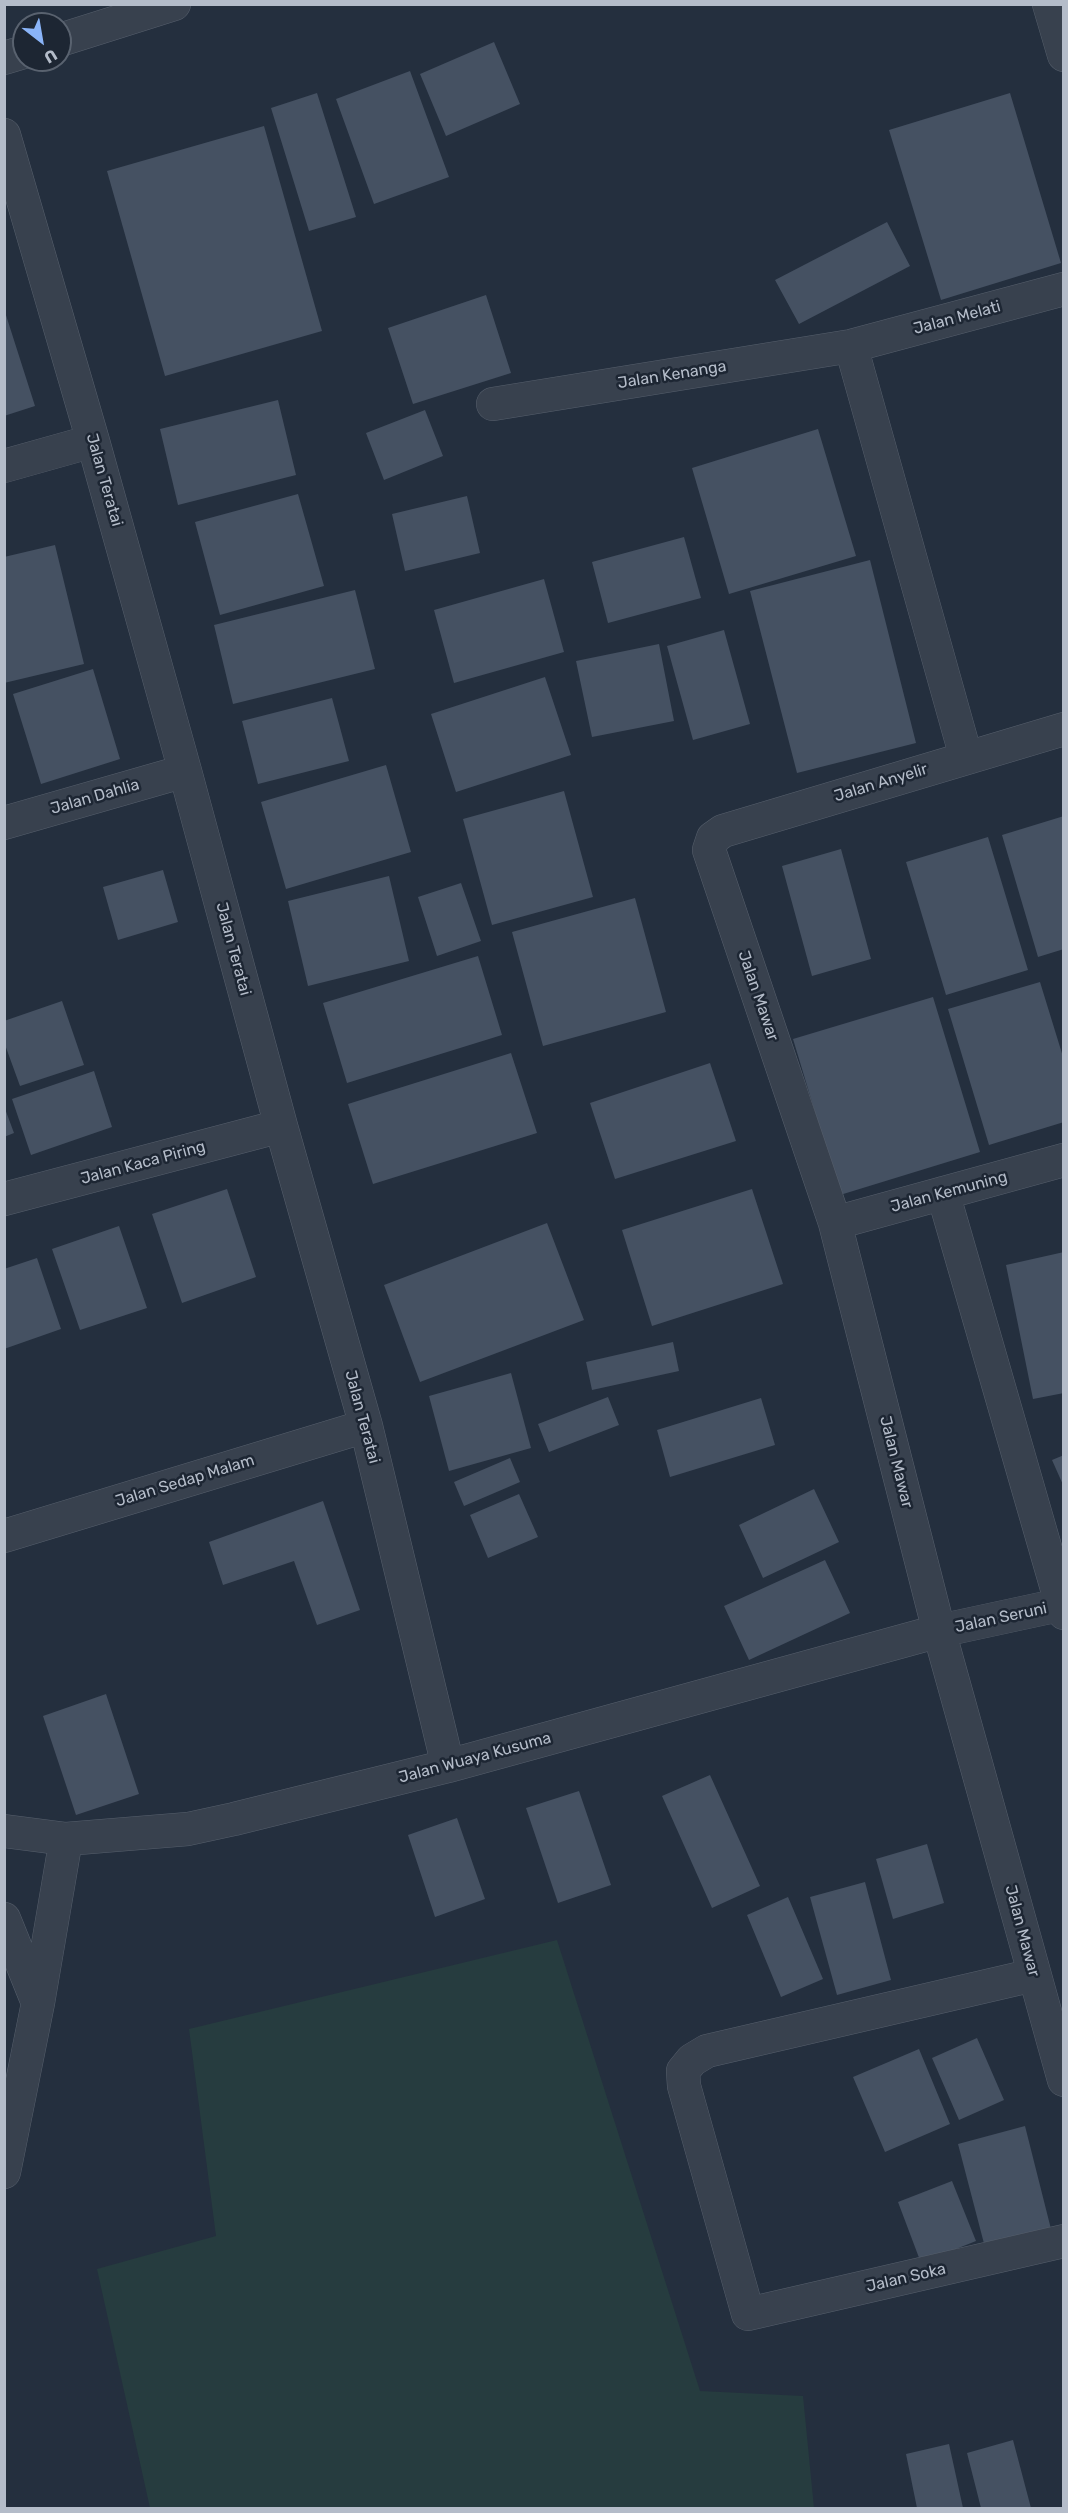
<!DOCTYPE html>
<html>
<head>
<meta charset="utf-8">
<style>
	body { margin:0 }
	#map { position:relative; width:1068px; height:2513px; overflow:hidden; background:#242f3e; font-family:Rubik,sans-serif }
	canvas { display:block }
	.frame { position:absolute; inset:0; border:6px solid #b4bcc9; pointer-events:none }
	.north { position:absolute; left:12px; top:12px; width:60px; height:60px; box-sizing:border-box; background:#1d2633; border:2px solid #59626f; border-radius:50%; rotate:149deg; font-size:16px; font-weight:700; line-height:24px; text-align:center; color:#b4bcc9 }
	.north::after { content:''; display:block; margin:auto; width:21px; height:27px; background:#8ab4f8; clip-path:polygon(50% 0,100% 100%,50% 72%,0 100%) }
</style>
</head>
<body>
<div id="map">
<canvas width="1068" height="2513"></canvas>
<div class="frame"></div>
<div class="north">U</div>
</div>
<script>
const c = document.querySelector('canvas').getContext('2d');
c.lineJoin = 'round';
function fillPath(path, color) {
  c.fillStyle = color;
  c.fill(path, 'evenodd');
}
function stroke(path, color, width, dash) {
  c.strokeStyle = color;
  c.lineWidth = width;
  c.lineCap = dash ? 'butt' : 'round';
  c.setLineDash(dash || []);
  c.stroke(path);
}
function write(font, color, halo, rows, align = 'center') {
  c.font = font + ' Rubik,sans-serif';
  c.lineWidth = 5;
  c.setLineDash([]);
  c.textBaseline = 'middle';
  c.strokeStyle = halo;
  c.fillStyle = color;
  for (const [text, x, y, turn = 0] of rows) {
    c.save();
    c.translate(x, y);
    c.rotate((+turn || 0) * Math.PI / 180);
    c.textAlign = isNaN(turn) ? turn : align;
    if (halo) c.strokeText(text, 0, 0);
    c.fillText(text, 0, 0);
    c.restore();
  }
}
const green = new Path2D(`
	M557 1940 700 2391 803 2396 814 2508H150L97 2269 216 2236 189 2029Z`);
const building = new Path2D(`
	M494 42 520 104 446 136 420 74Z
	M410 71 449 177 374 204 336 99Z
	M317 93 356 217 309 231 271 108Z
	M1010 93 1061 263 941 300 889 130Z
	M264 126 322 331 165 376 107 171Z
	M887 222 910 266 799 324 775 280Z
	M486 295 511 373 413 404 388 328Z
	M5 312 35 406 4 416V313Z
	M278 400 296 475 178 505 160 429Z
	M425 410 443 456 384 480 366 433Z
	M818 429 856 556 729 594 692 468Z
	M298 494 324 586 220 615 195 522Z
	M467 496 480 553 405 571 392 514Z
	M684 537 701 598 608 623 592 562Z
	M55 545 84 664 4 683V557Z
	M870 560 916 743 797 773 750 591Z
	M544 579 564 652 454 683 434 610Z
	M355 590 375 669 233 704 214 625Z
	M724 630 750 724 693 740 667 646Z
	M659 644 674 721 592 737 576 661Z
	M93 669 120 759 41 784 13 694Z
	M545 677 571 755 456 792 431 714Z
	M332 698 349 761 258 784 242 721Z
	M386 765 411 852 286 889 261 802Z
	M564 791 593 897 492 925 463 819Z
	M1064 816V949L1038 957 1002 835Z
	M988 837 1028 970 946 995 906 862Z
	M841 849 871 959 812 976 782 866Z
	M163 870 178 922 118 940 103 887Z
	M389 876 409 961 308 986 288 901Z
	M461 883 481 941 437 956 418 897Z
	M635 898 666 1012 543 1046 512 932Z
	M478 956 502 1035 347 1083 323 1003Z
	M1040 982 1064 1060V1122L989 1145 948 1009Z
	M933 997 980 1152 840 1195 793 1039Z
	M62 1001 84 1065 20 1086 4 1042V1021Z
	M511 1053 537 1133 373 1184 348 1104Z
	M710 1063 736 1141 615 1179 590 1103Z
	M94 1071 112 1127 31 1155 12 1099Z
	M4 1106 14 1133 4 1137Z
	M227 1189 256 1277 182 1303 152 1214Z
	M752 1189 783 1284 652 1326 622 1230Z
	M547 1223 584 1320 420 1382 384 1285Z
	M119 1226 147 1308 80 1330 52 1249Z
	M1064 1252V1393L1033 1399 1006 1265Z
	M37 1258 61 1329 4 1349V1269Z
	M673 1342 679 1371 592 1390 586 1362Z
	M511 1373 531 1448 449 1471 429 1396Z
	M608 1397 619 1425 549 1452 538 1424Z
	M761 1398 775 1445 670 1477 657 1430Z
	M1064 1455V1487L1052 1460Z
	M510 1458 520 1482 464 1506 454 1482Z
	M814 1489 839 1542 763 1578 739 1525Z
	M519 1494 538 1537 488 1558 470 1515Z
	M323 1501 360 1610 317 1625 294 1561 223 1585 209 1542Z
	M825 1560 850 1613 749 1660 724 1606Z
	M106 1694 139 1794 76 1815 43 1716Z
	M710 1775 760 1886 712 1908 662 1796Z
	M579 1791 611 1885 558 1903 526 1808Z
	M457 1818 485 1899 435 1917 408 1835Z
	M927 1844 944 1903 893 1919 876 1859Z
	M865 1882 891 1980 837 1995 810 1897Z
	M788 1897 823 1979 781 1997 747 1915Z
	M977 2038 1004 2100 959 2120 932 2058Z
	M919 2049 950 2124 885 2152 853 2077Z
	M1025 2126 1053 2237 987 2255 958 2144Z
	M952 2181 976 2241 921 2263 898 2202Z
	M1013 2440 1031 2508H981L967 2453Z
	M949 2444 963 2508H917L906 2454Z`);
const minor = new Path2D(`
	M1049 4 1064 55
	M60 40 174 4
	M4 58 24 52
	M4 135 93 441 185 771 281 1126 366 1426 448 1766
	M851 346 966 757
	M493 404 851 346 1064 289
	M4 466 93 441
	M1064 729 723 831 713 838 709 850 835 1223 939 1631 1064 2080
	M4 823 185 771
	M943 1193 1064 1613
	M4 1199 281 1126
	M835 1223 1064 1160
	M4 1536 366 1426
	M4 1831 66 1839 188 1829 234 1819 448 1766 939 1631 1064 1604
	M4 1919 38 2003 4 2172
	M1034 1975 707 2051 692 2060 683 2071 684 2086 748 2314 1064 2241
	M38 2003 66 1839`);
const streetNames = [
	["Jalan Melati",957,318,-15],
	["Jalan Kenanga",672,375,-9],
	["Jalan Teratai",104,480,74],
	["Jalan Anyelir",881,783,-17],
	["Jalan Dahlia",95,797,-16],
	["Jalan Teratai",233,949,75],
	["Jalan Mawar",758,996,71],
	["Jalan Kaca Piring",143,1163,-15],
	["Jalan Kemuning",949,1192,-15],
	["Jalan Teratai",362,1417,75],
	["Jalan Mawar",896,1462,76],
	["Jalan Sedap Malam",185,1481,-17],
	["Jalan Seruni",1001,1618,-12],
	["Jalan Wuaya Kusuma",475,1758,-15],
	["Jalan Mawar",1022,1931,75],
	["Jalan Soka",906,2278,-13]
];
fillPath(green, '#263c3f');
fillPath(building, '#455162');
stroke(minor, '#565f6c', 34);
stroke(minor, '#38414e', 33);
write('16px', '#b4bcc9', '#1d2633', streetNames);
</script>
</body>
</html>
